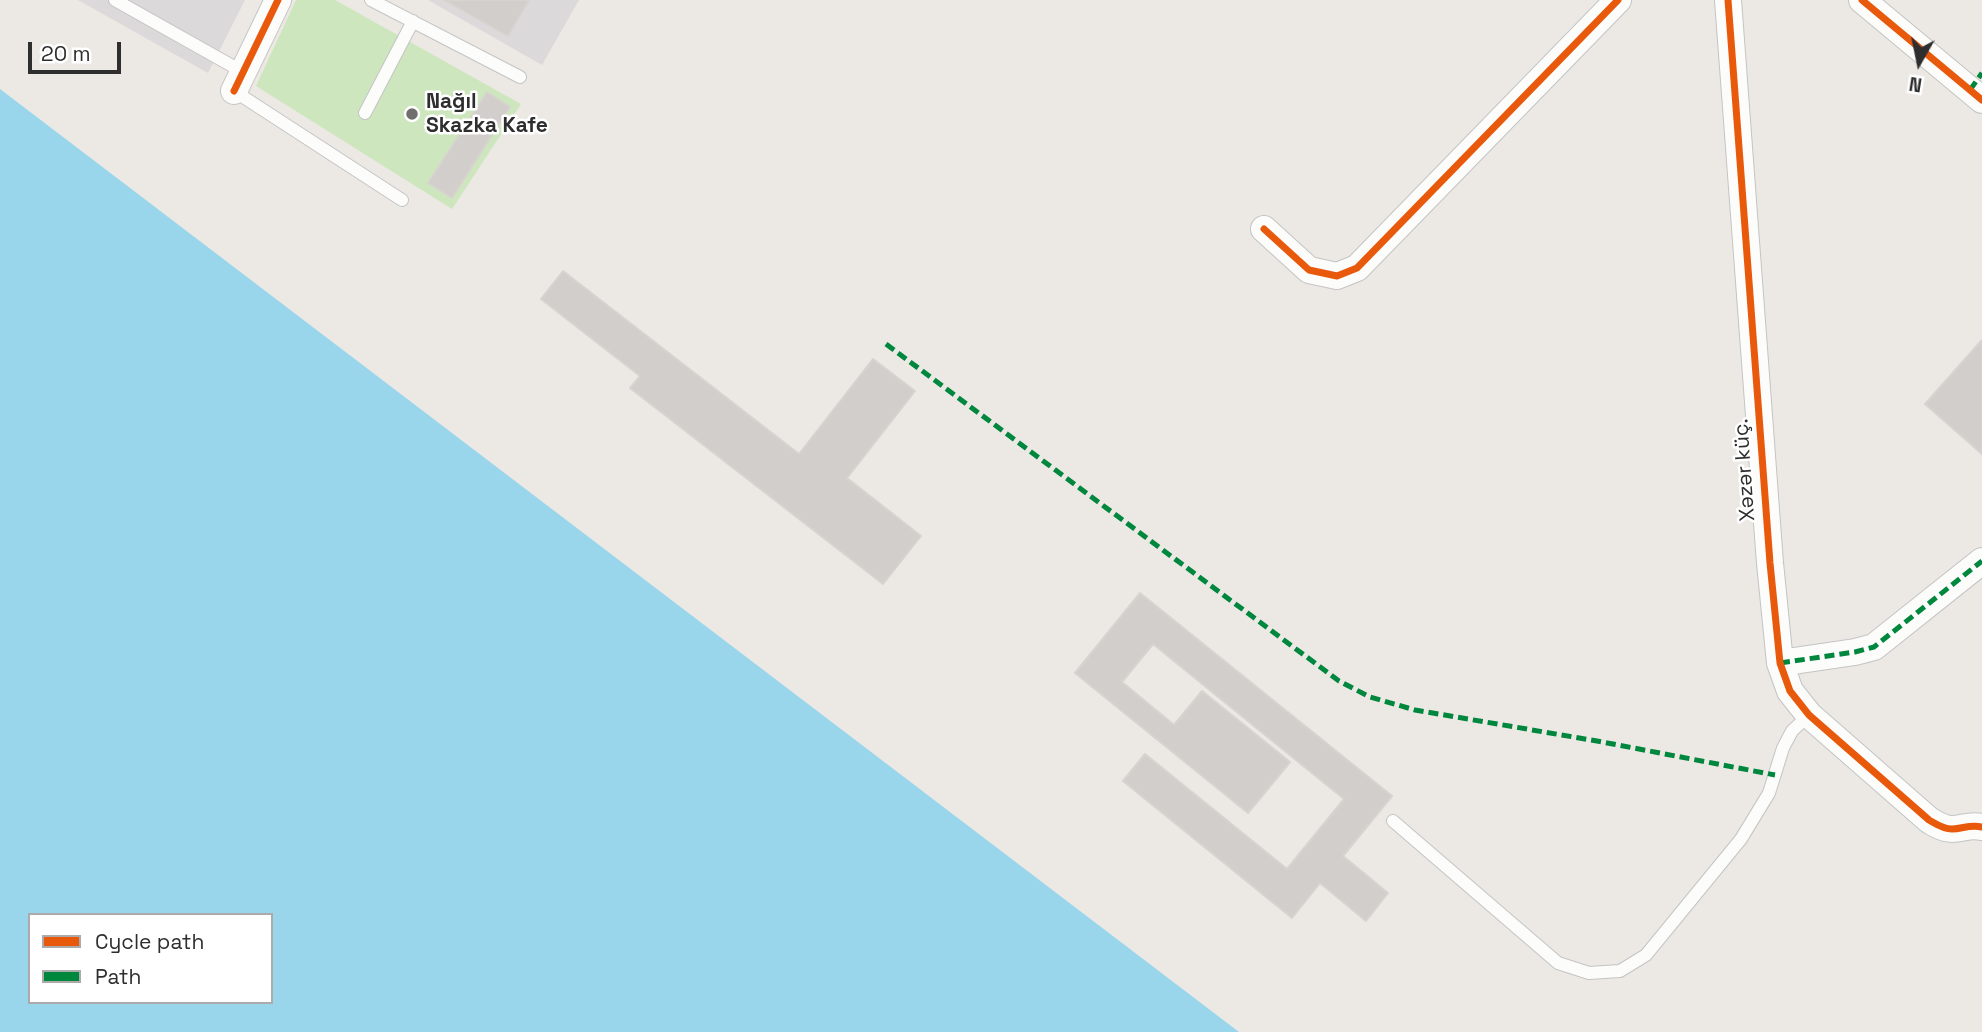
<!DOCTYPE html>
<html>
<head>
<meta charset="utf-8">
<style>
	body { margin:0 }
	#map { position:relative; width:1982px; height:1032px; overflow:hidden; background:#ece8e4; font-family:"Space Grotesk",sans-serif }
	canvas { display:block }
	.legend { position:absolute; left:28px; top:913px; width:245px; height:91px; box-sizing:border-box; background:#fff; border:2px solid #ababab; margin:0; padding:9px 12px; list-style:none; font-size:21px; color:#2e2e2e }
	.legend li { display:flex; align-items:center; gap:14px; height:35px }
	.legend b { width:35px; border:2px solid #ababab }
	.north { position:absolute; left:1884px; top:28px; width:70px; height:70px; -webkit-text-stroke:5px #fff; paint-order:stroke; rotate:189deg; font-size:19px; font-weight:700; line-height:28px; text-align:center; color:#2e2e2e }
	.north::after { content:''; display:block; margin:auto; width:24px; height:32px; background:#2e2e2e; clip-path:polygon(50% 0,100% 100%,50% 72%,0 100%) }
	.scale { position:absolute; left:28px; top:42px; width:93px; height:32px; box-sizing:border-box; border:4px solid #2e2e2e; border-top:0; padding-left:9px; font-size:21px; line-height:24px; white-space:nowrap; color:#2e2e2e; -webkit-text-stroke:5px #fff; paint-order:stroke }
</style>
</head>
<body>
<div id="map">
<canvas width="1982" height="1032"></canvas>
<ul class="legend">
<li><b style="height:9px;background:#e8590c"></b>Cycle path</li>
<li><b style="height:9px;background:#00873e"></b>Path</li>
</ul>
<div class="north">N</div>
<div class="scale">20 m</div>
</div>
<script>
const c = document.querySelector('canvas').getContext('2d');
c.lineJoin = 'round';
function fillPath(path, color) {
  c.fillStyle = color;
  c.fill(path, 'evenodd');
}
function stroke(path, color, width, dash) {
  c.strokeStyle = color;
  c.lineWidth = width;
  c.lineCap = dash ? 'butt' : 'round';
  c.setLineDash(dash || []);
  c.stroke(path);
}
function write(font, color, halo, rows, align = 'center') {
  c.font = font + ' "Space Grotesk",sans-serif';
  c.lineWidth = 5;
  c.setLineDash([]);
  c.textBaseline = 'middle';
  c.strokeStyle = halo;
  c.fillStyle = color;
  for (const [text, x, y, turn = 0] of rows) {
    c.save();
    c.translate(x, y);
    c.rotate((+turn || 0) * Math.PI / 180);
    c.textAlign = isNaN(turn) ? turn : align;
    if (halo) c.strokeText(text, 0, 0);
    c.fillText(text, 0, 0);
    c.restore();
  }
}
const industrial = new Path2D(`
	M78 0H245L208 73Z
	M428 0H579L542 65Z`);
const green = new Path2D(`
	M296 0H335L521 104 452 209 256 86Z`);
const water = new Path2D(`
	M0 89 1239 1032H0ZM30 915H271V1002H30Z`);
const building = new Path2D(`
	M444 0H529L508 36Z
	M487 92 510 107 452 198 428 183Z
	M563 271 799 454 873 359 915 391 847 478 921 536 883 584 630 388 640 376 541 299Z
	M1982 340V454L1925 404Z
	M1140 593 1392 796 1343 856 1388 893 1366 921 1320 883 1292 918 1123 781 1145 754 1287 869 1344 799 1153 644 1122 682 1174 725 1202 691 1290 762 1248 813 1075 673Z`);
const service = new Path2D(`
	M115 0 243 72
	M371 0 520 77
	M234 91 402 200
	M365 113 413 21
	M1393 821 1558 963 1589 973 1620 971 1646 955 1741 839 1769 793 1783 748 1792 731 1809 715`);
const minor = new Path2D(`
	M1728 0 1770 563 1780 663 1790 691 1809 715 1929 820C1936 824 1943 829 1952 829 1963 829 1969 824 1982 827
	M1862 0 1982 100
	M234 91 278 0
	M1264 229 1309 270 1337 276 1357 268 1618 0
	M1780 663 1855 652 1874 647 1982 561`);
const quiet = new Path2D(`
	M1970 90 1982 73
	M886 344 1339 681 1370 697 1415 710 1597 741 1775 775
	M1780 663 1855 652 1874 647 1982 561`);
const cycleway = new Path2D(`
	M1728 0 1770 563 1780 663 1790 691 1809 715 1929 820C1936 824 1943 829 1952 829 1963 829 1969 824 1982 827
	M1862 0 1982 100
	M234 91 278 0
	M1264 229 1309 270 1337 276 1357 268 1618 0`);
const markers = [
	[412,114,7,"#706f6e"]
];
const poiNames = [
	["Nağıl",426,102],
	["Skazka Kafe",426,126]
];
const streetNames = [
	["Xəzər küç.",1745,470,-94]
];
fillPath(industrial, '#dcd9db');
fillPath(green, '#cee6be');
fillPath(water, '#99d6ec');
fillPath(building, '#d1cecb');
stroke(building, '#d7d4d0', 2);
stroke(service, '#c5c4c5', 14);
stroke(minor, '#c5c4c5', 28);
stroke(service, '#fcfcfb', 12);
stroke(minor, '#fcfcfb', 26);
stroke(quiet, '#00873e', 5, [10, 5]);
stroke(cycleway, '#e8590c', 7);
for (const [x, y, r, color] of markers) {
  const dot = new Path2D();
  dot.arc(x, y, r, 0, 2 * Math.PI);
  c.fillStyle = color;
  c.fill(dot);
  stroke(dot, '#fff', 2.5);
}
write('bold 21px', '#2e2e2e', '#fff', poiNames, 'left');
write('21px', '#2e2e2e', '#fff', streetNames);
</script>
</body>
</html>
